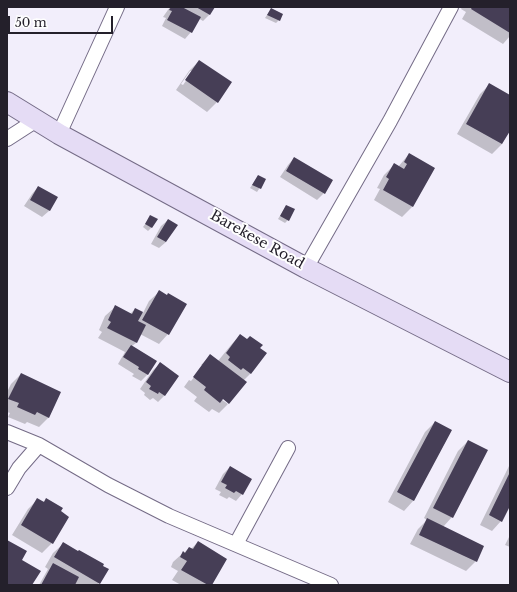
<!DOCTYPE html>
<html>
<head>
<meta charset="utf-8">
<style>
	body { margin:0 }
	#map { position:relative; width:517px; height:592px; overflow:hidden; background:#f2eefb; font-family:"Libre Baskerville",serif }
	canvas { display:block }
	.frame { position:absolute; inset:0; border:8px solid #24202b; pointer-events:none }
	.scale { position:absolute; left:8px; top:16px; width:105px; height:18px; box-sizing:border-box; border:2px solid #24202b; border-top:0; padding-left:5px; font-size:12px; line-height:14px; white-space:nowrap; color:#24202b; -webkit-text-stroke:3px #fefefe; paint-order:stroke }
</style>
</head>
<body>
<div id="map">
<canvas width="517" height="592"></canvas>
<div class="frame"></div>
<div class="scale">50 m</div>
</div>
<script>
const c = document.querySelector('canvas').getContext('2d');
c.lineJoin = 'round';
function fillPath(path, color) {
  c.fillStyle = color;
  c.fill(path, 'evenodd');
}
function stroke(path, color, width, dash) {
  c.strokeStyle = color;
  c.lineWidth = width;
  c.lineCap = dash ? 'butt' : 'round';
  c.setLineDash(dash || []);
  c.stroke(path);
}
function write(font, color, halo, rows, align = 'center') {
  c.font = font + ' "Libre Baskerville",serif';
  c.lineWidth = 4;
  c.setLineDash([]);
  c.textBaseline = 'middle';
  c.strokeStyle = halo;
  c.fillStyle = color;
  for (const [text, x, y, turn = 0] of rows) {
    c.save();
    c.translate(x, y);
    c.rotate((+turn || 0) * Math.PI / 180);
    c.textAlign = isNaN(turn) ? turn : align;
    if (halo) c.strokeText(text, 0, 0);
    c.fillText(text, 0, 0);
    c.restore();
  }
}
const shadow = new Path2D(`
	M170 7H213L210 14 203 21 198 18 191 32 185 39 162 26 166 18 163 17Z
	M462 7H510V36L503 44 462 19 466 12 461 9Z
	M271 9 279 20 276 23 265 18Z
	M199 61 217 102 207 112 176 90 189 71ZM190 71H193L183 85 181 84Z
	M489 85 510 96V129L502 144 492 154 457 134 480 94Z
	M409 154 434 169 412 207 402 217 374 200 380 189 377 188 384 175 394 165 398 167Z
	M294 158 324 193 317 200 280 177 288 165Z
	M258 176 265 180 257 192 250 188Z
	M38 187 56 198 49 211 42 217 24 206 32 194Z
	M286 206 288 220 285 223 278 219Z
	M151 216V228L148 231 143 227Z
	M168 220 166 242 159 248 151 244 161 226Z
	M159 292 168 334 159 344 140 334 136 343 132 346 156 361 147 375 141 381 132 376 134 374 118 364 125 352 98 338 102 332 99 330 105 316 115 307 130 314 135 309 143 313 149 301Z
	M240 335 265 353 250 374 244 380 218 397 228 404 219 413 212 409 209 412 194 401 197 397 184 387 189 380 191 381 204 365H201L211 355 218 361 231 345Z
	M160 364 165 395 158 402 153 398 150 400 144 395 145 393 140 389 153 370Z
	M21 374 49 417 39 427 27 422 25 424 8 417 10 413 7 412V392L11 384Z
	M435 422 451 431 413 501 404 511 388 502 425 432Z
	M468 441 452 517 443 527 476 561 466 571 410 544 418 529 427 520 424 518 458 451Z
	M510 464V504L501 521 492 531 480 525Z
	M230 467 242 494 236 501 229 497 227 499 219 495 221 492 215 489 223 474Z
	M38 499 43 502 47 499 52 543 42 553 12 535 28 509Z
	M510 535V547L505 545Z
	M198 542 211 585H181L172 580 178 571 171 567 173 562 183 553H184L189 548 191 549Z
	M63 544 99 583 97 585H39L48 569 45 567 53 553Z`);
const building = new Path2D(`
	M171 7H182L201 17 192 33 167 20 172 11 169 10Z
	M196 7H215L210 15Z
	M472 7H510V33L471 9Z
	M271 8 283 14 280 21 267 15Z
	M199 60 232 82 218 103 185 80Z
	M489 83 510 95V131L502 144 466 124Z
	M409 153 435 168 413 207 383 190 389 179 386 177 394 163 404 169 407 164 404 162Z
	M294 157 333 180 325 194 286 171Z
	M258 175 266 179 261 189 252 185Z
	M38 186 58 197 50 211 30 200Z
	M286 205 295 209 289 221 280 216Z
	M150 215 158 219 152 228 145 224Z
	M168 219 178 225 166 242 157 237Z
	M159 290 167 295 168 293 187 304 169 335 142 320Z
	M115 305 132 314 135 308 143 312 138 321 146 325 137 343 107 328 111 322 108 320Z
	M240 334 247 339 250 336 263 345 260 348 267 353 251 374 243 368 241 370 228 360 230 357 226 353Z
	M131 345 157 361 148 375 138 369 139 367 123 357Z
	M210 354 247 382 229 404 223 399 220 403 204 390 206 387 193 377Z
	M160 362 179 376 165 396 159 392 158 394 149 389 151 386 146 382Z
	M21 373 61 392 49 418 37 412 35 415 17 407 19 403 8 399Z
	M435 421 452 430 414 501 397 492Z
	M468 440 488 450 453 518 433 508Z
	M230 466 252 479 243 495 236 491 234 493 225 488 227 485 221 482Z
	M510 472V506L502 522 489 515Z
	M37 498 44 502 46 498 63 508 61 511 69 517 53 544 21 525Z
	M427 518 484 546 477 562 419 535Z
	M7 540 27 551 22 560 41 571 32 585H7Z
	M198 541 227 559 212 585H208L181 570 187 561 180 557 183 551 185 553 189 547 193 549Z
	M63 542 78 551 79 550 104 564 103 566 109 569 100 584 54 557Z
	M53 563 79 577 75 585H41Z`);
const street = new Path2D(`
	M59 134 117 7
	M7 139 38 119
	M306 268 390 121 451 7
	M7 432 39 445 108 485 169 516 331 585
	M7 488 19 468 39 445
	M236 544 288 448`);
const secondary = new Path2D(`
	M7 102 59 134 306 268 510 372`);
const streetNames = [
	["Barekese Road",257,240,29]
];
fillPath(shadow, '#0003');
fillPath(building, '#463e56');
stroke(street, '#746b86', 16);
stroke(secondary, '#746b86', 22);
stroke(street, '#fff', 14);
stroke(secondary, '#e5dcf5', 20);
write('14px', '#24202b', '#fefefe', streetNames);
</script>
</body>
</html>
